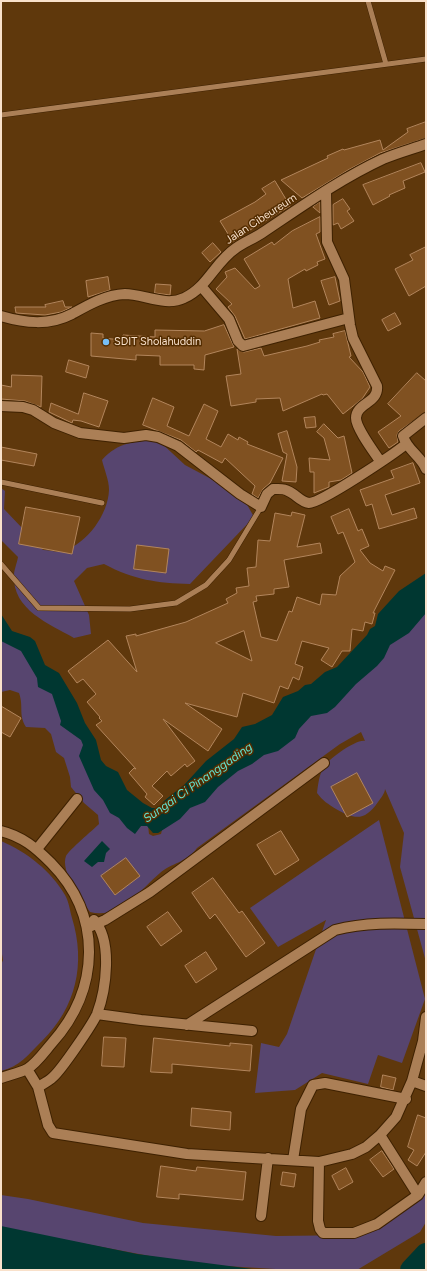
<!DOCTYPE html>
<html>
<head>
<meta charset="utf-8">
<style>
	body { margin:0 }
	#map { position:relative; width:427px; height:1271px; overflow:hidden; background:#5f380c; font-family:Figtree,sans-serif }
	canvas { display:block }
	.frame { position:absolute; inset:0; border:2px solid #f9e1cb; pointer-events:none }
</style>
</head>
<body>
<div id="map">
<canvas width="427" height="1271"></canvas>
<div class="frame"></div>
</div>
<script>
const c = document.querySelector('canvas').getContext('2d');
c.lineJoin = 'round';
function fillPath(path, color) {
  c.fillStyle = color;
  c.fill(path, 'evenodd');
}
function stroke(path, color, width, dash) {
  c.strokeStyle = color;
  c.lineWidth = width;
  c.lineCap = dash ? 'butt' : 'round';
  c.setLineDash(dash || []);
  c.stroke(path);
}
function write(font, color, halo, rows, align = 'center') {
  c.font = font + ' Figtree,sans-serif';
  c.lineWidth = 3;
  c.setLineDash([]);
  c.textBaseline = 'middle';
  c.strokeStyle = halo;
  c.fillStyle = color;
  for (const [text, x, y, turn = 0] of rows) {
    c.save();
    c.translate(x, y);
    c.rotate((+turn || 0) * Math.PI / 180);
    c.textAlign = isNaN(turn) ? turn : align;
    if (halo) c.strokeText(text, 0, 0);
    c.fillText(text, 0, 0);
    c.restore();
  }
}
const green = new Path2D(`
	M158 440 185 465 215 481 245 501 254 517 190 584C157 583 134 580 104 564L87 568 74 581 89 615 91 634 74 638C50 624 12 610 14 575 14 570 17 563 18 557L1 540V488L5 491 4 509 43 550C49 550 58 553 64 551 87 543 108 515 109 490 109 480 104 469 102 460 118 442 135 441 158 440Z
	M426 600V962L400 867 404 833 385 789C385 793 381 798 378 802 365 821 355 820 336 809 328 804 323 801 317 793 318 785 319 776 323 768 327 760 356 739 365 741L361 732 340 744 197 848C186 863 171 863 160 873 140 890 119 920 90 912 82 899 60 872 66 856 69 850 93 830 99 824L98 815 84 803 71 787 70 777 64 758 56 752 51 734 45 728 26 727C18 714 24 707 19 693L10 690 1 692V639L18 643 86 742 135 827 148 825 149 834 153 836 161 834 162 830Z
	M379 820 425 999 402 1063 378 1055 368 1084 322 1073 295 1090 255 1093 261 1043 279 1047 287 1034 326 920 278 947 250 908Z
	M1 841C27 852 51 871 65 895 69 902 70 911 72 918 86 964 76 1007 42 1041 29 1054 19 1067 1 1071V965L3 960 1 948Z
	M426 1193V1222L420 1232 357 1270H292L192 1264 1 1228V1195L28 1199 143 1223 276 1236 362 1235Z`);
const water = new Path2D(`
	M426 573V613L409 633 390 645 384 658 377 666 356 684 335 707 327 713 311 716 299 729 295 738 278 751 264 755 252 764 238 771 218 787 205 802 190 808 180 819 158 833H153L147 826H141L135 834 127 828 119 818 110 813 103 800 94 790 79 756 83 745 81 740 60 725 61 721 52 694 38 687 37 678 21 651 1 641V614L12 631 30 637 35 641 45 665 59 673 77 703 85 723 96 740 101 760 106 766 118 772 127 790 143 803 152 808H158L164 801 185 784 206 761 234 739 242 727 255 724 272 715 283 697 298 691 305 685 311 684 325 672 337 667 367 635 370 629 375 626 378 614 399 591Z
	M102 841 110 849 106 853 104 862H98L92 867 84 861Z
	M1 1226 137 1254 260 1270H1Z`);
const river = new Path2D(`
	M411 1270 426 1254`);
const building = new Path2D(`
	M426 122V138L380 153 348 170 302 198 281 180 328 158 327 156 343 149 344 150 380 140 383 150 408 132 407 129Z
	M421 163 425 172 403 181 405 188 389 195 390 196 373 205 363 185Z
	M275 181 290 206 240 236 241 237 233 242 220 221 255 202 266 194 262 189Z
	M343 199 350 209 347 211 354 221 341 229 338 223 333 225V205Z
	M320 202V213L313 207Z
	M320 217V232L316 234 325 259 317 262 318 265 306 271 305 269 288 279 293 308 315 301 320 318 245 339 235 316 228 307 232 304 216 289 227 277 225 272 235 268 255 289 260 286 244 259 272 242 274 245 292 231Z
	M213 243 221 252 210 262 202 253Z
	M426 247V286L409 296 395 269 413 260 410 255Z
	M108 277 110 290 88 297 86 281Z
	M335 277 340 301 329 305 321 281Z
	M156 284 171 285 170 295 155 293Z
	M63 301 65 307H72L61 312 45 315 16 313 15 307H46L45 305Z
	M395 313 401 324 388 331 382 320Z
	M224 325 234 347 205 355 204 370 194 369V365H160V356L136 355V360L91 356V333L103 334V338L122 340 123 335 155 337V330L204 331Z
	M345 331 351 356 349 357 363 372 370 387 362 399 343 414 327 394 323 395 322 394 283 411 280 398 256 399V402L231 406 226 376 241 374 237 349 244 352 261 348 264 356 307 346 320 342 319 340 334 337 333 334Z
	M69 360 89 366 86 378 66 372Z
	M417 373 426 381V412L399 431 397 435 398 442 389 448 378 432 401 416 388 404Z
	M12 375 42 376 41 407 25 401 1 399V385L11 387Z
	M84 393 108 401 99 427 81 421 73 420 72 423 49 412 51 403 78 414Z
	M153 398 174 407 167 426 189 436 204 404 218 411 206 439 221 447 228 434 238 440 239 437 248 442 247 444 283 458 270 483 263 489 258 498 252 494 255 486 225 458 222 463 198 450 196 452 181 440 143 425Z
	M315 417 316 427 306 428 304 418Z
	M324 424 338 438 344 436 352 473 341 480 329 482V487L314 493V472H310L309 458 330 460 324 438 317 432Z
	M287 431 297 467 296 482 282 481 287 454 283 452 278 434Z
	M1 447 37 454 34 466 1 460Z
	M413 463 420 483 385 495 392 515 414 508 417 518 379 529 372 504 366 506 360 490 394 478 391 471Z
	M26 507 80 517 72 554 19 544Z
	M349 509 358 531 362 529 369 546 360 550 370 563 383 571 385 566 395 570 373 613H375L372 624 365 622 363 631 352 629 350 651H342L332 667 321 660 329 648 302 641 295 664 303 667 299 680 293 677 288 689 280 686 274 703 243 693 237 717 185 703 222 729 208 751 163 719 195 761 187 767 185 764 171 776 167 771 152 786 163 796 154 805 145 797 147 794 129 773 134 768 136 769 96 725 102 721 99 718 100 717 87 702 96 694 83 679 77 683 68 671 108 640 137 672 126 636 136 634V636L186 622 228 603 226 599 237 593 236 588 249 586 247 568 256 567 258 540 270 541 275 513 291 516 292 512 305 515 297 547 320 543 322 553 284 560 289 587 274 589V594L256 596 257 601 253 602 261 637 277 641 289 611 292 612 297 597 320 605 322 594 336 595 340 576 355 562 343 532 338 534 331 517ZM244 631 252 661 216 643Z
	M137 545 169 549 166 573 134 569Z
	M1 706 21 718 10 737 1 732Z
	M357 773 373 803 347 817 331 787Z
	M281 831 299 860 275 875 257 845Z
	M126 858 140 876 115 895 101 876Z
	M213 878 239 913 242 911 265 943 246 957 215 914 210 919 192 893Z
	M168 912 182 931 161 946 147 927Z
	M206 952 217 969 196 983 185 966Z
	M104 1037 126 1038 124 1067 102 1066Z
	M154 1038 230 1046V1043L252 1045 250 1071 172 1064V1073L151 1072Z
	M383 1075 396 1078 393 1090 381 1087Z
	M192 1108 231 1112 230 1130 191 1126Z
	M418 1115 426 1118V1152L417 1166 408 1160 414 1150 408 1147Z
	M382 1151 394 1169 383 1177 370 1160Z
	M161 1166 196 1171 197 1167 246 1172 243 1200 179 1194V1199L157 1197Z
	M346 1168 353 1182 339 1190 332 1176Z
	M283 1172 296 1174 294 1187 281 1185Z`);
const service = new Path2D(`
	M368 1 386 64
	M1 115 426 59
	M1 482 102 503
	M1 564 39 608 130 609 176 603 206 585 229 560 261 507`);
const minor = new Path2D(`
	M326 191 327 242 344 279 350 325 353 338 377 386C379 403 356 403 356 418 356 428 374 452 380 461
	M201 286 229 319 238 341 243 346 349 318
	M1 316C25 323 49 326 72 314 88 305 105 295 125 294 143 294 166 307 184 298 207 288 215 262 236 248 244 242 253 239 262 233 301 207 340 179 383 159 397 153 412 149 426 144
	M1 406 23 407 33 410 54 423 80 433 124 438 146 435 158 437 178 446 240 494 261 507 267 494 273 489C278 489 284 488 288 491 296 494 300 502 309 503 321 503 394 454 406 444
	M426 418 403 436C407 450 421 456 426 469
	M1 831C22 836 36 848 51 863 103 916 100 989 52 1043 45 1051 36 1064 27 1069 19 1073 9 1075 1 1078
	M37 849 77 799
	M87 928 105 920 150 892 324 763
	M97 1014 141 1020 252 1031
	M187 1025 335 930C365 922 395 923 426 924
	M27 1069 38 1087 48 1125 53 1133 187 1154 319 1162 352 1154 366 1147 380 1135 396 1117 412 1081 423 1041 426 1017
	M412 1081 426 1086
	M38 1087C43 1084 49 1081 53 1077 62 1069 92 1025 97 1014 106 990 113 941 94 920
	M380 1135 418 1195
	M293 1160 301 1109 313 1085 325 1083 406 1099
	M319 1162 318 1221 320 1229 323 1233H354L377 1224 418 1195 426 1182
	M261 1216 268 1158`);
const markers = [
	[106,342,4,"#77bff7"]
];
const streetNames = [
	["Jalan Cibeureum",261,219,-33]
];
const poiNames = [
	["SDIT Sholahuddin",114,342]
];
const waterNames = [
	["Sungai Ci Pinanggading",198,783,-35]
];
fillPath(green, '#57456f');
fillPath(water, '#003731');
stroke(river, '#003731', 22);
fillPath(building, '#805121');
stroke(building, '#b2855c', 1);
stroke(service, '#3e2101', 6);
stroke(minor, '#3e2101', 12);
stroke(service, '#ab7f56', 5);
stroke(minor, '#ab7f56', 10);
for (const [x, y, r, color] of markers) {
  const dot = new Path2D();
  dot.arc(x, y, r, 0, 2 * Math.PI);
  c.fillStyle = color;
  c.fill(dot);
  stroke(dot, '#542d00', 1.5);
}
write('11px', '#f9e1cb', '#542d00', streetNames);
write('11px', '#f9e1cb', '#542d00', poiNames, 'left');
write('italic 12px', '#60e4d2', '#542d00', waterNames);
</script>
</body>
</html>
